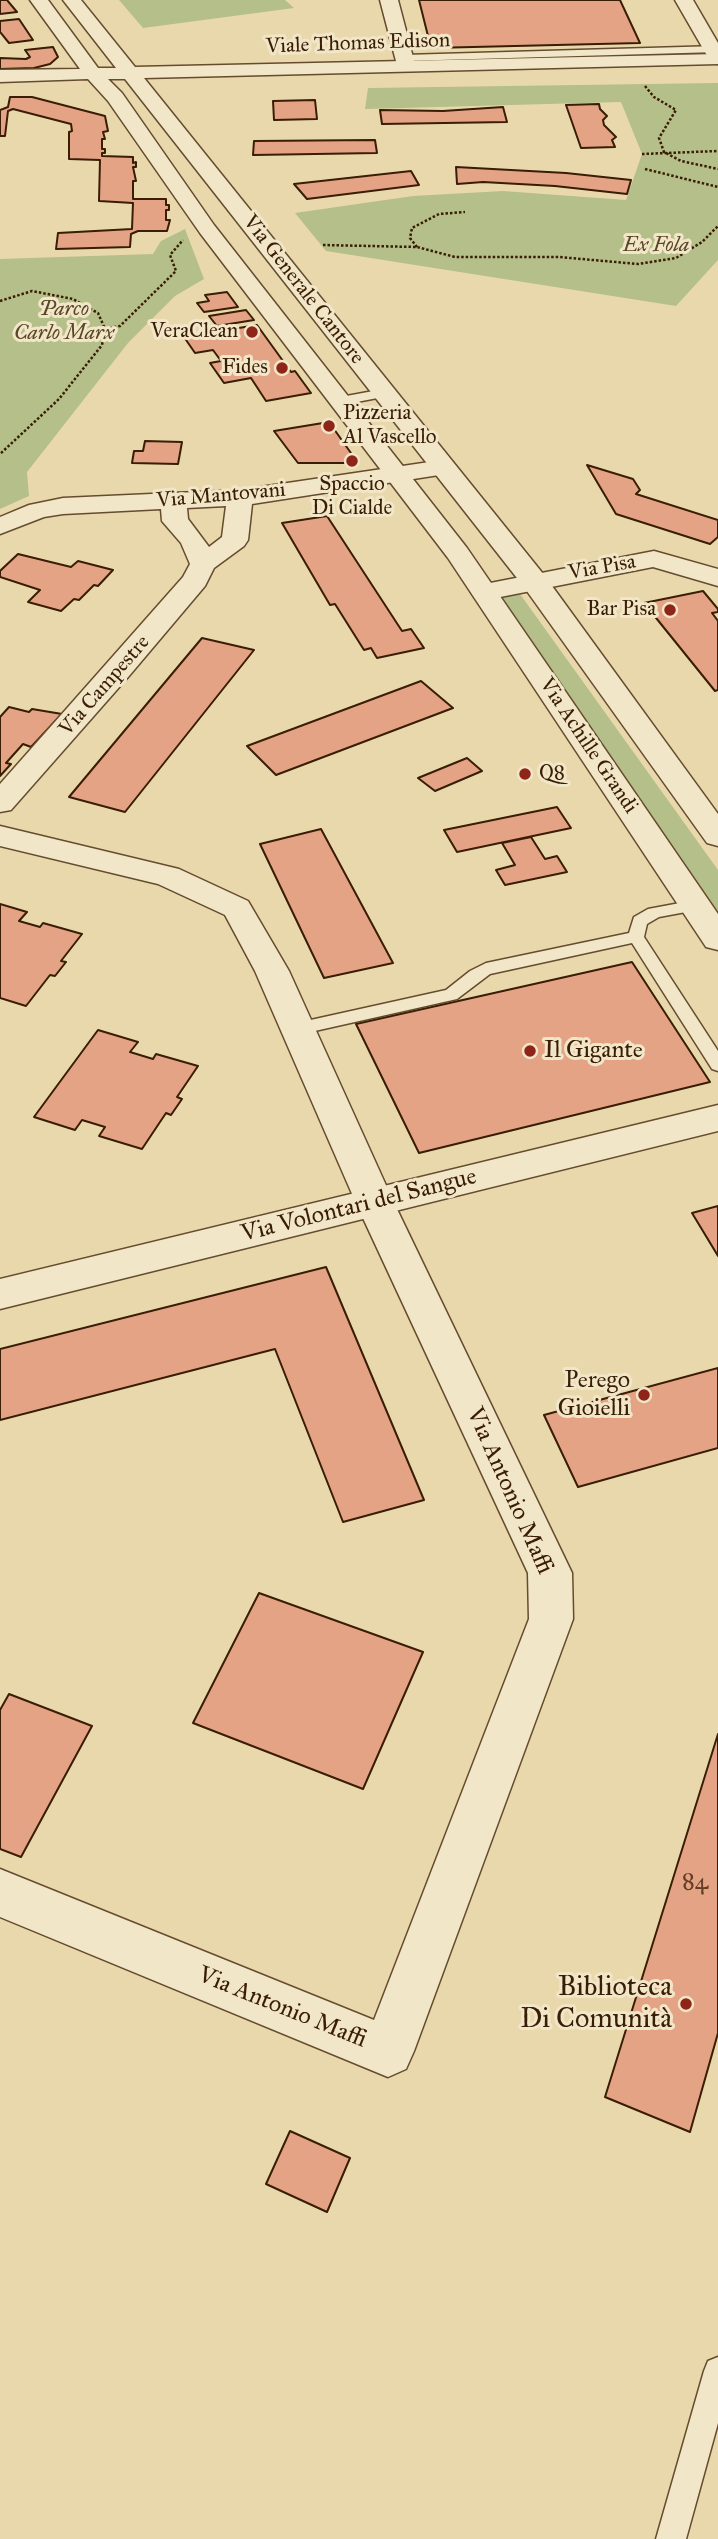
<!DOCTYPE html>
<html>
<head>
<meta charset="utf-8">
<style>
	body { margin:0 }
	canvas { display:block; background:#e9d8ab }
</style>
</head>
<body>
<canvas width="718" height="2539"></canvas>
<script>
const c = document.querySelector('canvas').getContext('2d');
c.lineJoin = 'round';
function fillPath(path, color) {
  c.fillStyle = color;
  c.fill(path, 'evenodd');
}
function stroke(path, color, width, dash) {
  c.strokeStyle = color;
  c.lineWidth = width;
  c.lineCap = dash ? 'butt' : 'round';
  c.setLineDash(dash || []);
  c.stroke(path);
}
function write(font, color, halo, rows, align = 'center') {
  c.font = font + ' "IM FELL Great Primer",serif';
  c.lineWidth = 6;
  c.setLineDash([]);
  c.textBaseline = 'middle';
  c.strokeStyle = halo;
  c.fillStyle = color;
  for (const [text, x, y, turn = 0] of rows) {
    c.save();
    c.translate(x, y);
    c.rotate((+turn || 0) * Math.PI / 180);
    c.textAlign = isNaN(turn) ? turn : align;
    if (halo) c.strokeText(text, 0, 0);
    c.fillText(text, 0, 0);
    c.restore();
  }
}
const green = new Path2D(`
	M119 0H285L294 8 143 28Z
	M718 83V260L676 306 326 251 295 213 413 196 503 191 626 200 642 154 621 102 365 109 368 88Z
	M185 229 204 279 175 296 128 343 27 472 29 496 0 509V259L153 254 161 241Z
	M520 594 718 870V911L502 598Z`);
const building = new Path2D(`
	M0 0H7L17 12 0 14Z
	M419 0H620L640 43 431 48Z
	M19 19 33 40 9 43 0 32V21Z
	M53 47 58 57 50 64 34 68 0 69V58L26 59 30 57 25 50Z
	M10 97H32L105 116 108 131 103 132 105 139H102V149H105V153H102V156L133 157V163L136 162V167H133L136 181H133V199H166V205H169V210H166V220H170L167 231H138L131 234 130 247 56 249 58 233 132 229 133 203 99 201 100 160 69 159V132L72 131 71 124 13 109 8 111 5 136H0V110L8 107Z
	M315 100 317 119 274 120 273 101Z
	M599 104 600 109 607 116 603 120 604 125 616 137 612 140 615 147 581 148 566 105Z
	M503 107 507 122 382 124 380 110 443 111Z
	M375 140 377 153 253 155 254 141Z
	M456 167 566 173 631 180 627 194 555 186 483 182 457 184Z
	M411 171 419 185 307 199 294 184Z
	M227 292 238 307 204 312 197 303 209 301 205 295Z
	M246 310 254 320 217 326 209 316Z
	M257 325 291 372 295 371 311 393 266 401 251 378 224 383 210 363 221 361 213 350 195 353 184 337Z
	M329 422 358 463H298L274 431Z
	M145 441 182 442 178 464 132 463 134 451H143Z
	M587 465 633 479 640 490 636 494 718 520V537L710 544 616 514Z
	M327 516 402 631 411 629 424 648 377 658 371 648 364 650 335 604 330 605 282 523Z
	M18 554 71 567 78 561 113 570 98 586 94 585 79 600 74 599 61 611 28 602 40 590 0 577V571Z
	M703 591 718 609V612L712 613 718 621V690L715 691 644 603Z
	M202 638 254 650 125 812 69 797Z
	M421 681 453 708 276 775 247 746Z
	M9 707 29 712 32 709 62 714 31 747 23 744 6 763 11 764 0 776V717Z
	M467 758 482 771 435 791 418 778Z
	M557 807 571 828 457 852 444 830Z
	M321 829 393 963 324 978 260 844Z
	M531 837 545 859 557 856 567 872 505 885 496 870 515 865 502 843Z
	M0 904 27 912 19 921 40 927 43 923 82 934 61 961 66 962 55 976 50 975 26 1006 0 998Z
	M632 962 710 1082 419 1153 356 1024Z
	M98 1030 138 1042 130 1052 153 1059 156 1054 198 1066 177 1097 182 1099 171 1115 166 1113 142 1149 99 1136 105 1127 82 1120 75 1130 34 1117Z
	M718 1206V1256L692 1213Z
	M326 1267 424 1500 343 1522 275 1349 0 1420V1349Z
	M718 1368V1448L578 1487 544 1415Z
	M259 1593 423 1652 363 1789 193 1723Z
	M9 1694 92 1726 21 1857 0 1849V1710Z
	M718 1734V2033L690 2132 605 2097Z
	M290 2131 350 2158 327 2212 266 2184Z`);
const path = new Path2D(`
	M645 86 654 97 676 110 659 138 664 152 681 161 718 169
	M642 154 718 151
	M645 169 718 187
	M323 245 417 247 455 257H559L638 264 676 258 702 242 718 226
	M417 247 410 238 412 228 439 214 465 212
	M0 301 32 291 73 299 98 313 105 329 102 345 59 399 0 454
	M105 329 120 326 176 271 170 255 183 240`);
const service = new Path2D(`
	M718 46V52L404 61 399 58 404 55Z
	M384 389 388 390V396L341 405 335 401 341 397Z
	M696 900 702 901 704 905 702 909 659 917 647 924 644 937 718 1051V1071L712 1069 632 943 490 974 457 999 297 1035 288 1029 297 1023 446 990 470 971 486 963 629 933 634 917 648 909Z
	M718 2357V2423L686 2539H656L704 2371 708 2361Z`);
const minor = new Path2D(`
	M380 0H398L415 65 413 69 406 71 397 65Z
	M675 0H693L718 43V64L709 59Z
	M443 460 452 463 456 468 452 473 252 504 248 540 244 546 214 568 205 586 129 676 11 810 0 812V784L183 577 190 564 181 543 162 521 161 509 63 514 44 517 0 534V517L29 505 63 498 240 490ZM226 506 222 537 209 547 188 519 187 508Z
	M654 551 718 569V586L653 567 485 600 475 598 471 592 475 586 485 584Z
	M0 826 179 869 248 901 289 971 394 1203 572 1573 573 1619 414 2051 406 2069 388 2077 0 1917V1869L374 2020 529 1619 528 1573 356 1203 255 971 225 915 158 884 0 846Z`);
const tertiary = new Path2D(`
	M30 0H48L98 68H116L63 0H81L135 67 718 54V64L144 78 544 575 718 814V846L707 843 524 587 125 79H108L122 93 214 225 467 548 718 914V950L706 947 448 558 200 233 108 101 88 79 0 82V70L80 69Z
	M718 1105V1131L0 1309V1279Z`);
const markers = [
	[252,332,7,"#8f2418"],
	[282,368,7,"#8f2418"],
	[329,426,7,"#8f2418"],
	[352,461,7,"#8f2418"],
	[670,610,7,"#8f2418"],
	[525,774,7,"#8f2418"],
	[530,1051,7,"#8f2418"],
	[644,1395,7,"#8f2418"],
	[686,2004,7,"#8f2418"]
];
const farStreetnames = [
	["Viale Thomas Edison",358,44,-2],
	["Via Generale Cantore",303,290,52],
	["Via Mantovani",221,496,-5],
	["Via Pisa",602,568,-10],
	["Via Campestre",105,686,-49],
	["Via Achille Grandi",588,746,56]
];
const farParknames = [
	["Ex Fola",656,246],
	["Parco",64,310],
	["Carlo Marx",64,334]
];
const farPoinames = [
	["VeraClean",238,332],
	["Fides",268,368],
	["Pizzeria",343,414,"left"],
	["Al Vascello",343,438,"left"],
	["Spaccio",352,485,"center"],
	["Di Cialde",352,509,"center"],
	["Bar Pisa",656,610],
	["Q8",539,774,"left"]
];
const poiNames = [
	["Il Gigante",544,1051],
	["Perego",630,1381,"right"],
	["Gioielli",630,1409,"right"]
];
const streetNames = [
	["Via Volontari del Sangue",359,1206,-14],
	["Via Antonio Maffi",509,1491,66],
	["Via Antonio Maffi",282,2008,22]
];
const nearNumbernames = [
	["84",695,1883]
];
const nearPoinames = [
	["Biblioteca",672,1988],
	["Di Comunità",672,2020]
];
fillPath(green, '#b5bf8a');
fillPath(building, '#e5a386');
stroke(building, '#391d04', 2);
stroke(service, '#654c2e', 3);
stroke(minor, '#654c2e', 3);
stroke(tertiary, '#654c2e', 3);
stroke(path, '#391d04', 2.5, [2.5, 2]);
fillPath(service, '#f1e6c8');
fillPath(minor, '#f1e6c8');
fillPath(tertiary, '#f1e6c8');
for (const [x, y, r, color] of markers) {
  const dot = new Path2D();
  dot.arc(x, y, r, 0, 2 * Math.PI);
  c.fillStyle = color;
  c.fill(dot);
  stroke(dot, '#f1e6c8', 2.5);
}
write('21px', '#391d04', '#f1e6c8', farStreetnames);
write('italic 21px', '#584626', '#f1e6c8', farParknames);
write('21px', '#391d04', '#f1e6c8', farPoinames, 'right');
write('24px', '#391d04', '#f1e6c8', poiNames, 'left');
write('24px', '#391d04', '#f1e6c8', streetNames);
write('24px', '#643e24', null, nearNumbernames);
write('28px', '#391d04', '#f1e6c8', nearPoinames, 'right');
</script>
</body>
</html>
